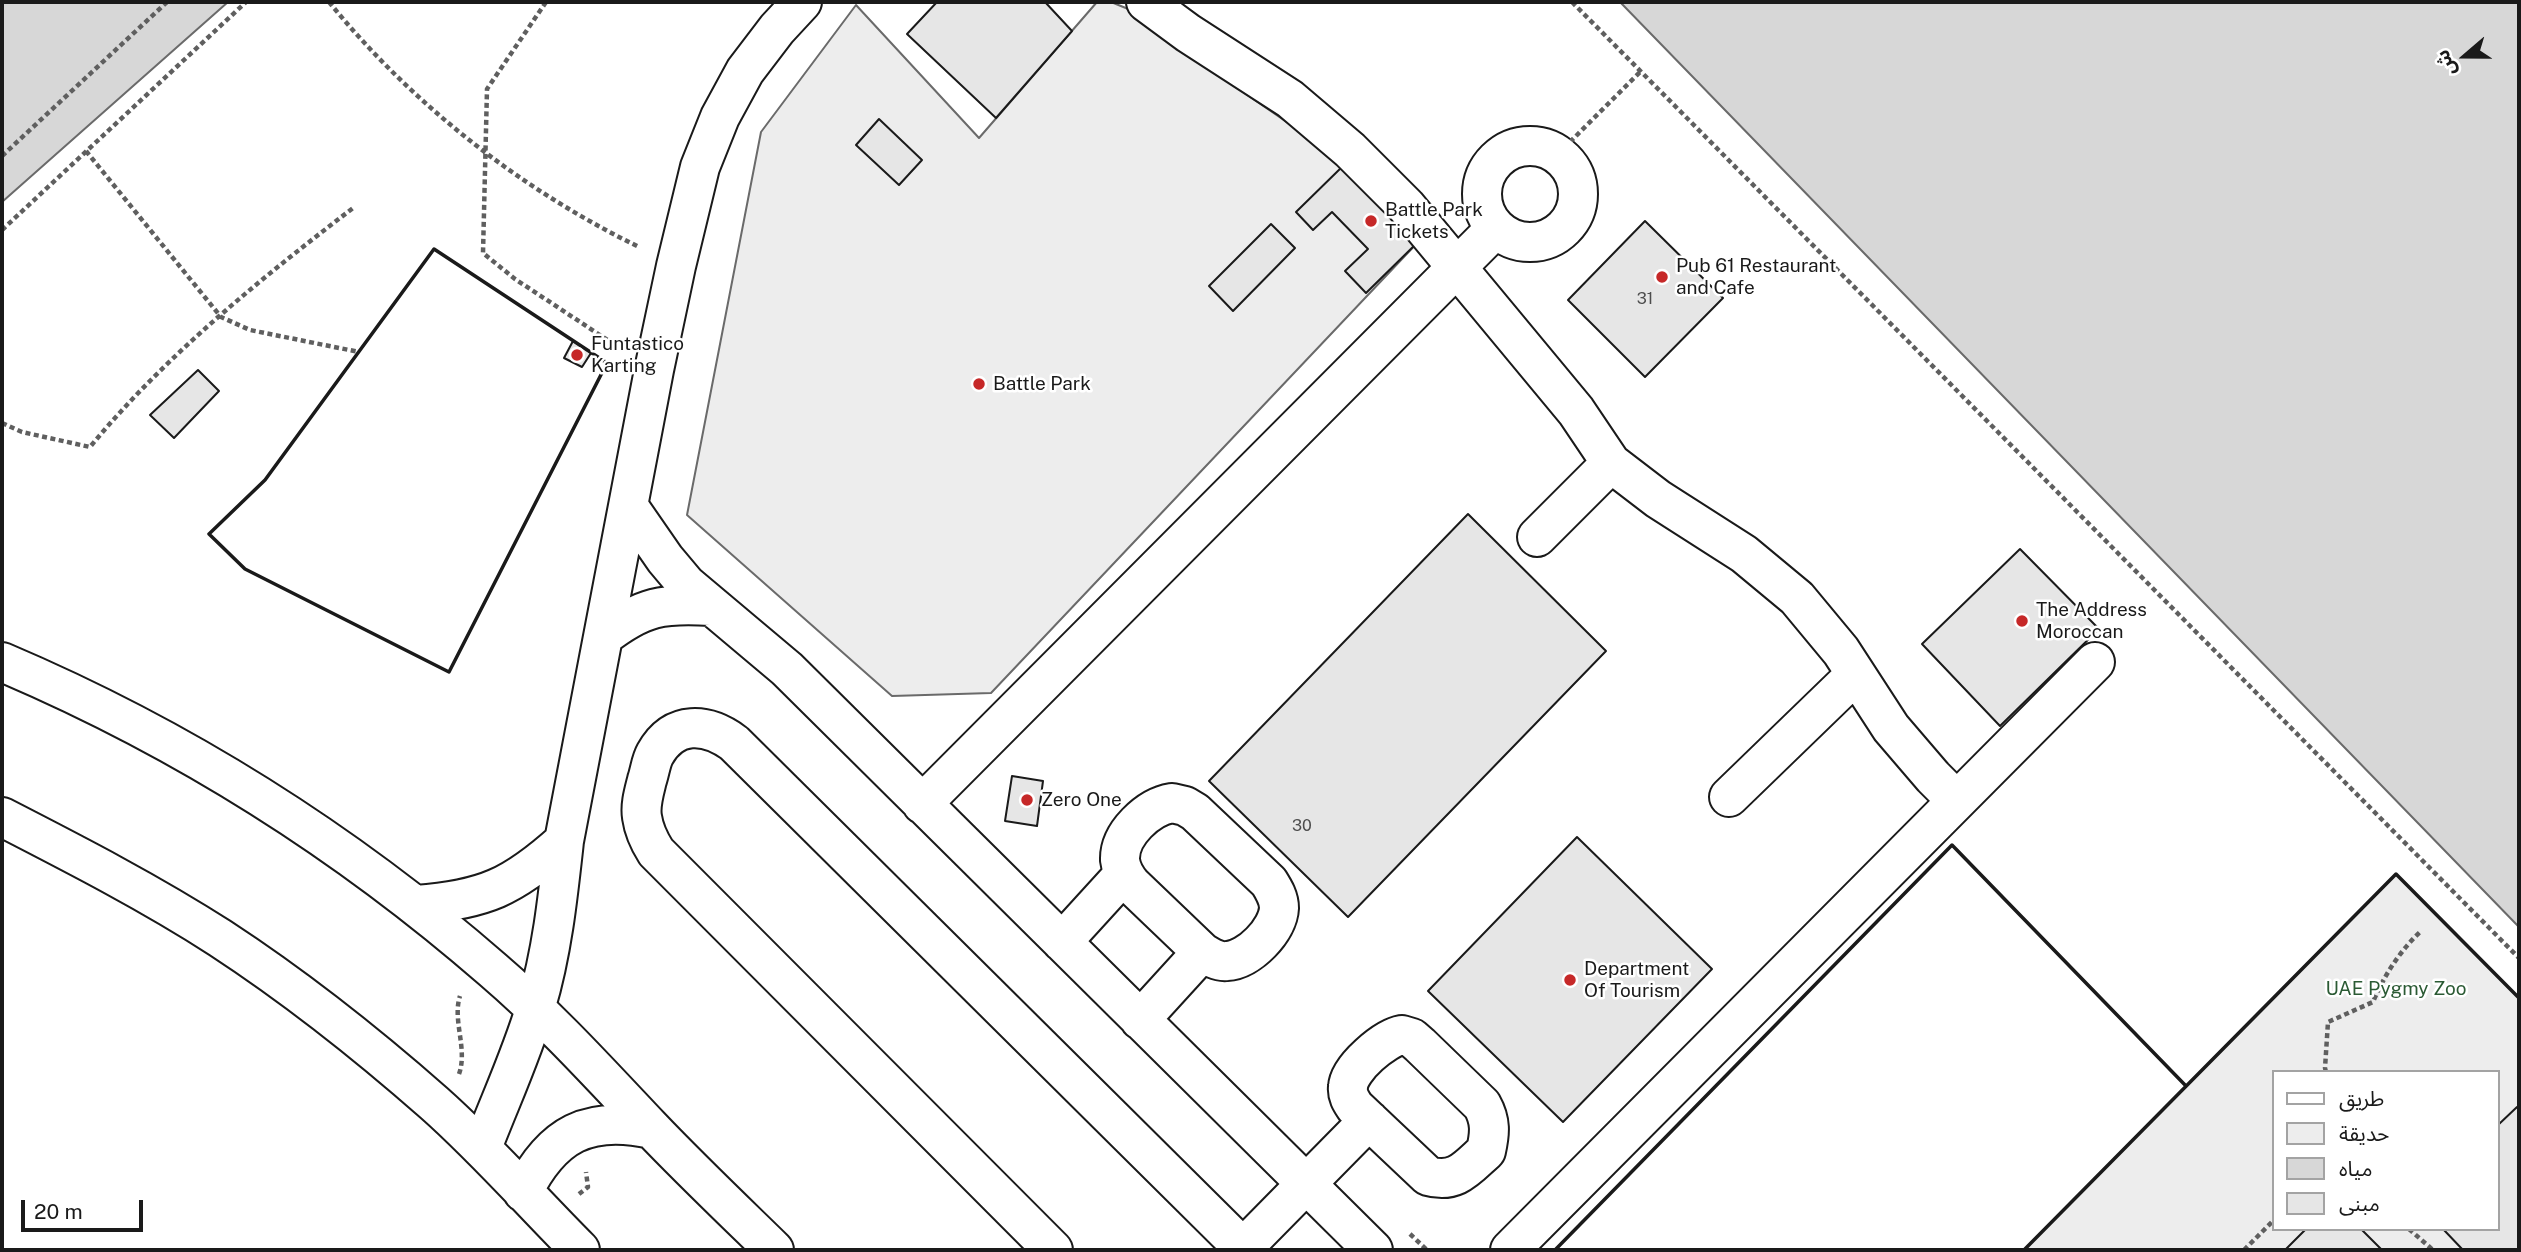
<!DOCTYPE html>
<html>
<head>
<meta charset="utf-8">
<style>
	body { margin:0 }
	#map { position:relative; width:2521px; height:1252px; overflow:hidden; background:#fff; font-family:"Public Sans","Noto Sans Arabic",sans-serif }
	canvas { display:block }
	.frame { position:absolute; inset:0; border:4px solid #1a1a1a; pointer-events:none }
	.legend { position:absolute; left:2272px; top:1070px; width:228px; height:161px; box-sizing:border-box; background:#fff; border:2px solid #a3a3a3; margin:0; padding:9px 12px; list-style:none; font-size:21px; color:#1a1a1a }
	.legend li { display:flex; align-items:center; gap:14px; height:35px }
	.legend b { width:35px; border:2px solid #a3a3a3 }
	.north { position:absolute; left:2430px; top:21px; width:70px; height:70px; -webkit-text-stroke:5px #fff; paint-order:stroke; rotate:250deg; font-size:19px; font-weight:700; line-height:28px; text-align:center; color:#1a1a1a }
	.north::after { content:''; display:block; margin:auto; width:24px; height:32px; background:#1a1a1a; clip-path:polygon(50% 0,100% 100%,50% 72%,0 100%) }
	.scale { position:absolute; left:21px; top:1200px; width:122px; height:32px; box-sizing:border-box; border:4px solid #1a1a1a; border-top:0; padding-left:9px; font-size:21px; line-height:24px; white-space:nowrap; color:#1a1a1a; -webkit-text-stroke:5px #fff; paint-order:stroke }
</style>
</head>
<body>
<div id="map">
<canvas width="2521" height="1252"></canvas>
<div class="frame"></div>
<ul class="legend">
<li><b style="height:9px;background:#fff"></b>طريق</li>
<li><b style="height:19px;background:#ededed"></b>حديقة</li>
<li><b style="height:19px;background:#d7d7d7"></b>مياه</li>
<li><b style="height:19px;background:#e6e6e6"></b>مبنى</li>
</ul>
<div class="north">ش</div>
<div class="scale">20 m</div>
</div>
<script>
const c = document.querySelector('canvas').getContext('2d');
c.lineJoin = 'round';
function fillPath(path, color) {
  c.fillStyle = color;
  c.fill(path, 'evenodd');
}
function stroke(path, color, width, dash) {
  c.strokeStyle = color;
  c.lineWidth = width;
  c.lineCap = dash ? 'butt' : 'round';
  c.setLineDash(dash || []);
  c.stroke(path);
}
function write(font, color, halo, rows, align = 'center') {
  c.font = font + ' "Public Sans",sans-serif';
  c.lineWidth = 5;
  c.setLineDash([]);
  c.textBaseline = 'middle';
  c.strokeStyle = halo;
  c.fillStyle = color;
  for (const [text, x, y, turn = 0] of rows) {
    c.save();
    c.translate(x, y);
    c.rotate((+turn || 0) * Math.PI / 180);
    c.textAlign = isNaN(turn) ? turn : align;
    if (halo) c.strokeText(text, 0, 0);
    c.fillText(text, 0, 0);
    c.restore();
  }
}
const green = new Path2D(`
	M1097 2H1111L1143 15 1233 85 1346 163 1420 240 991 693 892 696 687 515 761 132 856 5 979 138Z
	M2396 874 2519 998V1250H2024ZM2274 1072H2498V1229H2274Z`);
const water = new Path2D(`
	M2 2H228L2 202Z
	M1620 2H2519V927Z`);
const building = new Path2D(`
	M937 2H1045L1072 31 996 118 907 34Z
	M879 119 922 160 899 185 856 145Z
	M1346 163 1420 240 1366 293 1345 271 1368 249 1332 212 1313 230 1296 212Z
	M1645 221 1723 298 1645 377 1568 300Z
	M1271 224 1295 248 1233 311 1209 286Z
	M573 341 591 353 582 367 564 358Z
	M198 370 219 391 174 438 150 415Z
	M1468 514 1606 651 1348 917 1209 781Z
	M2020 549 2099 629 2000 726 1922 644Z
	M1012 776 1043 781 1037 826 1005 821Z
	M1577 837 1712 969 1563 1122 1428 991Z
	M2517 1107 2519 1110V1250H2463L2443 1229H2498V1125Z
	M2306 1229H2361L2382 1250H2285Z`);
const path = new Path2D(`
	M329 2C412 104 520 189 639 247
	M546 2 487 89 483 253 515 279 618 347
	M1572 2 2519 958
	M86 151 221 317 250 330 359 352
	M1558 154 1641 71
	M2 156 167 2
	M2 230 246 2
	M2 423 22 432 90 447C165 356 259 280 353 208
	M2326 1072 2325 1068 2328 1022 2373 1002C2384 976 2399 952 2420 932
	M459 1074C468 1049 452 1020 460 996
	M579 1194 588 1187 586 1172
	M2409 1229 2433 1250
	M1410 1234 1427 1250
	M2244 1250 2274 1220`);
const minor = new Path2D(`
	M1146 2 1188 33 1290 99 1350 150 1406 206 1576 411 1611 463 1658 499 1744 554 1797 598 1841 651 1891 728 1933 777 1956 800
	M1482 194a48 48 0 1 1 96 0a48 48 0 1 1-96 0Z
	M629 507 665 559 686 584 787 669 1373 1250
	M1537 537 1611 463
	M604 636C643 606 663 603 711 606
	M2 662C181 738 346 842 493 970 549 1018 599 1073 650 1127 690 1169 732 1209 774 1250
	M1729 797 1855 675
	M1172 803 1185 806 1195 812 1269 882C1274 890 1279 898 1279 908 1278 930 1249 960 1227 961 1218 962 1210 957 1202 952L1132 885C1126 878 1121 870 1120 860 1119 834 1148 807 1172 803Z
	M922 804 1496 228
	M2 817C76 855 150 893 220 938 295 987 367 1044 434 1103 486 1149 531 1201 580 1250
	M416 905C484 900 513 887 564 841
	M1062 942 1124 874
	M1140 1020 1202 952
	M1402 1035 1412 1038 1420 1045 1482 1105C1491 1121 1490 1133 1486 1151 1467 1168 1456 1184 1428 1176L1355 1107C1351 1101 1347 1095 1348 1087 1349 1068 1385 1038 1402 1035Z
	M482 1148C500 1101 522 1054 536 1006 552 953 558 896 564 841L654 370 676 266 700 167 720 117 745 71 777 29 802 2
	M523 1192C552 1134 588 1115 652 1129
	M1053 1250 656 852C649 841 644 831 642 817 640 805 644 792 647 780 650 771 651 761 655 754 674 720 707 723 734 743L1243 1248 1369 1120
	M1510 1250 2095 662`);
const wall = new Path2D(`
	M434 249 607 363 449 672 245 569 209 534 265 480Z
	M1555 1250 1952 845 2186 1086
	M2024 1250 2396 874 2519 998`);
const markers = [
	[1371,221,7,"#c62828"],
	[1662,277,7,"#c62828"],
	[577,355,7,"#c62828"],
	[979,384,7,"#c62828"],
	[2022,621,7,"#c62828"],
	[1027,800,7,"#c62828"],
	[1570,980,7,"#c62828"]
];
const numberNames = [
	["31",1645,299],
	["30",1302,826]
];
const poiNames = [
	["Battle Park",1385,210],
	["Tickets",1385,232],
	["Pub 61 Restaurant",1676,266],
	["and Cafe",1676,288],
	["Funtastico",591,344],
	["Karting",591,366],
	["Battle Park",993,384],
	["The Address",2036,610],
	["Moroccan",2036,632],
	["Zero One",1041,800],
	["Department",1584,969],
	["Of Tourism",1584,991]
];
const parkNames = [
	["UAE Pygmy Zoo",2396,989]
];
fillPath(green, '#ededed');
stroke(green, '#6a6a6a', 2);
fillPath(water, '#d7d7d7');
stroke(water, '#6a6a6a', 2);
fillPath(building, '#e6e6e6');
stroke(building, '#1a1a1a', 2);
stroke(minor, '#1a1a1a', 42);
stroke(path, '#5f5f5f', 4.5, [5, 3.5]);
stroke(minor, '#fff', 38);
stroke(wall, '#1a1a1a', 3.5);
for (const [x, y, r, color] of markers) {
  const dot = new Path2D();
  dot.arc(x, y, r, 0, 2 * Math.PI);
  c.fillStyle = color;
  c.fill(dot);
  stroke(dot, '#fff', 2.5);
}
write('16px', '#4d4d4d', null, numberNames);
write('19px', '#1a1a1a', '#fff', poiNames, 'left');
write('19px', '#2b5a34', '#fff', parkNames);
</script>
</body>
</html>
